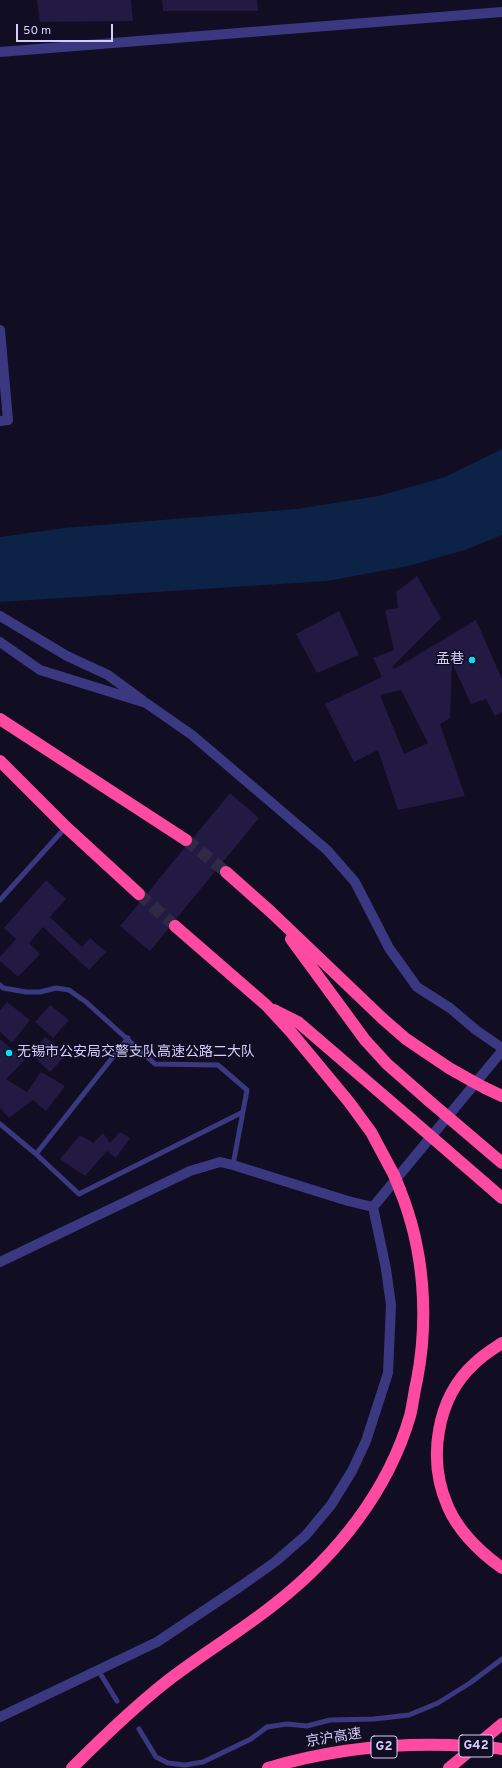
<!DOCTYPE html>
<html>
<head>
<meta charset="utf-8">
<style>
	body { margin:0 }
	#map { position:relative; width:502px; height:1768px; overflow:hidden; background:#110d22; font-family:Overpass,sans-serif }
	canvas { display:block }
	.scale { position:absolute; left:16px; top:24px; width:97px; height:18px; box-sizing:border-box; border:2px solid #d4ceff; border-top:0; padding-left:5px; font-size:12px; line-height:14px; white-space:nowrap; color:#d4ceff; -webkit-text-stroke:3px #110d22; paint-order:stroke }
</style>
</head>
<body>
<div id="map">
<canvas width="502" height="1768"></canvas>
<div class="scale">50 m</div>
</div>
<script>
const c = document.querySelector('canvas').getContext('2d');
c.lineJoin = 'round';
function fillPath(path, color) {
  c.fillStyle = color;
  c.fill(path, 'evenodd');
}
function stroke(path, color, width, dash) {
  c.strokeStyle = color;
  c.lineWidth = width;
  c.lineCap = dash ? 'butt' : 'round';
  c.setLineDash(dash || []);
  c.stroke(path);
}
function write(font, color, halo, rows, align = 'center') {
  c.font = font + ' Overpass,"Noto Sans SC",sans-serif';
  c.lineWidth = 3;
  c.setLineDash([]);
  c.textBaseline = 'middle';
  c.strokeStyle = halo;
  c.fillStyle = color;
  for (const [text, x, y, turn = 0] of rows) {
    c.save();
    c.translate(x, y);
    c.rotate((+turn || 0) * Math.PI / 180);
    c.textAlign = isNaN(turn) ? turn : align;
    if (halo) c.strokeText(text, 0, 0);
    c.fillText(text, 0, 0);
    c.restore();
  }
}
const water = new Path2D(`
	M502 449V535L465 550 408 566 327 581 0 602V537L64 528 296 509 379 496 445 477Z`);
const building = new Path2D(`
	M37 0H131L133 21 40 22Z
	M162 0H257L258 11H163Z
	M417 576 441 618 392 667 394 669 476 620 502 679V712L495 716 486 699 471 704 452 663 450 718 440 724 465 796 398 810 378 750 354 762 325 704 382 677 373 658 394 650 385 610 398 608 396 592ZM401 690 428 743 404 754 380 695Z
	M339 611 359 655 317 673 296 634Z
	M230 793 259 818 176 919 169 921 168 929 150 951 120 926 141 901 145 899 146 895 185 847 192 844 193 838Z
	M46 880 66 899 50 917 82 947 90 938 106 952 89 970 43 927 29 943 40 954 18 977 0 961V957L16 939 4 928Z
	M7 1002 30 1020 12 1043 0 1032V1010Z
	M50 1005 69 1020 53 1038 35 1022Z
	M45 1037 67 1054 50 1072 31 1054Z
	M0 1039 25 1060 6 1079 27 1092 41 1072 65 1086 46 1111 33 1100 9 1118 0 1108Z
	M120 1132 130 1138 116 1158 107 1151 85 1176 60 1159 80 1135 93 1143 103 1133 110 1143Z`);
const highwayTunnel = new Path2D(`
	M186 840 226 872
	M139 894 175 926`);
const lane = new Path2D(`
	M0 900 65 828
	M0 985 3 988 26 992H40L56 988 69 990 86 1002 155 1064 218 1065 247 1090 233 1165
	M128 1038 36 1154 79 1194 243 1112
	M0 1124 36 1154
	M98 1670 117 1701
	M139 1729 156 1757 168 1763 185 1765 203 1762 251 1739 267 1727 287 1724 307 1726 330 1720 374 1719 409 1715 438 1703 470 1683 502 1659`);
const street = new Path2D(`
	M0 52 502 12
	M0 330 8 420 0 421
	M0 616 67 656 108 675 142 700
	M0 642 40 670 146 703 192 735 327 850 355 882 389 948 417 987 450 1008 476 1030 502 1048
	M373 1207 502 1051
	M0 1262 190 1171 220 1162 233 1165 348 1201 373 1207 386 1269 391 1305 388 1373 366 1441 352 1471 331 1505 306 1535 275 1562 241 1586 157 1642 0 1717`);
const highway = new Path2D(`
	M0 719 186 840
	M0 761 66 827 139 894
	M226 872 271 912 383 1019 406 1039 449 1068 472 1081
	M175 926 266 1005 291 1032 349 1102 371 1132 394 1175
	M291 939 365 1040 387 1064 428 1100
	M274 1010 298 1022 412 1120
	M485 1088 502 1096
	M502 1343C493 1349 483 1355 475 1363 436 1398 427 1460 448 1507 459 1532 480 1552 502 1568
	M72 1768C102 1738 133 1708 166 1682 202 1654 241 1631 276 1603 337 1555 388 1491 410 1416 413 1404 414 1392 417 1380 429 1317 424 1249 400 1190
	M449 1768 502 1724`);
const highwayBridge = new Path2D(`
	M472 1081 485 1088
	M428 1100 502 1163
	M412 1120 502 1198
	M394 1175 400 1190
	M268 1768C332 1749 402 1742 468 1746 480 1747 491 1747 502 1749`);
const markers = [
	[472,660,4,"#01e1f8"],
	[9,1053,4,"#01e1f8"]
];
const shields = [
	[476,1746,34],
	[384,1747,26]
];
const shieldNames = [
	["G42",476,1746],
	["G2",384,1747]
];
const poiNames = [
	["孟巷",464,660],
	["无锡市公安局交警支队高速公路二大队",17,1053,"left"]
];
const streetNames = [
	["京沪高速",334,1739,-9]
];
fillPath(water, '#0c2347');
fillPath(building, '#221a43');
stroke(highwayTunnel, '#2e2a43', 12, [12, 6]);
stroke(lane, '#3b3881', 5);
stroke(street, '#3b3881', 10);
stroke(highway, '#fe4aa1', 12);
stroke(highwayBridge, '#fe4aa1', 12);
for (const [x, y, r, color] of markers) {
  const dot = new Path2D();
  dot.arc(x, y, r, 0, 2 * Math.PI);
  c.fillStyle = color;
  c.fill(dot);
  stroke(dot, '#110d22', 1.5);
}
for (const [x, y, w] of shields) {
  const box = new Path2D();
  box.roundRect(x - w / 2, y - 11, w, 22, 3);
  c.fillStyle = '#110d22';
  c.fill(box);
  stroke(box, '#d4ceff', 1);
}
write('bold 13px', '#d4ceff', null, shieldNames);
write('14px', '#d4ceff', '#110d22', poiNames, 'right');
write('14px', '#d4ceff', '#110d22', streetNames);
</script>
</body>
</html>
